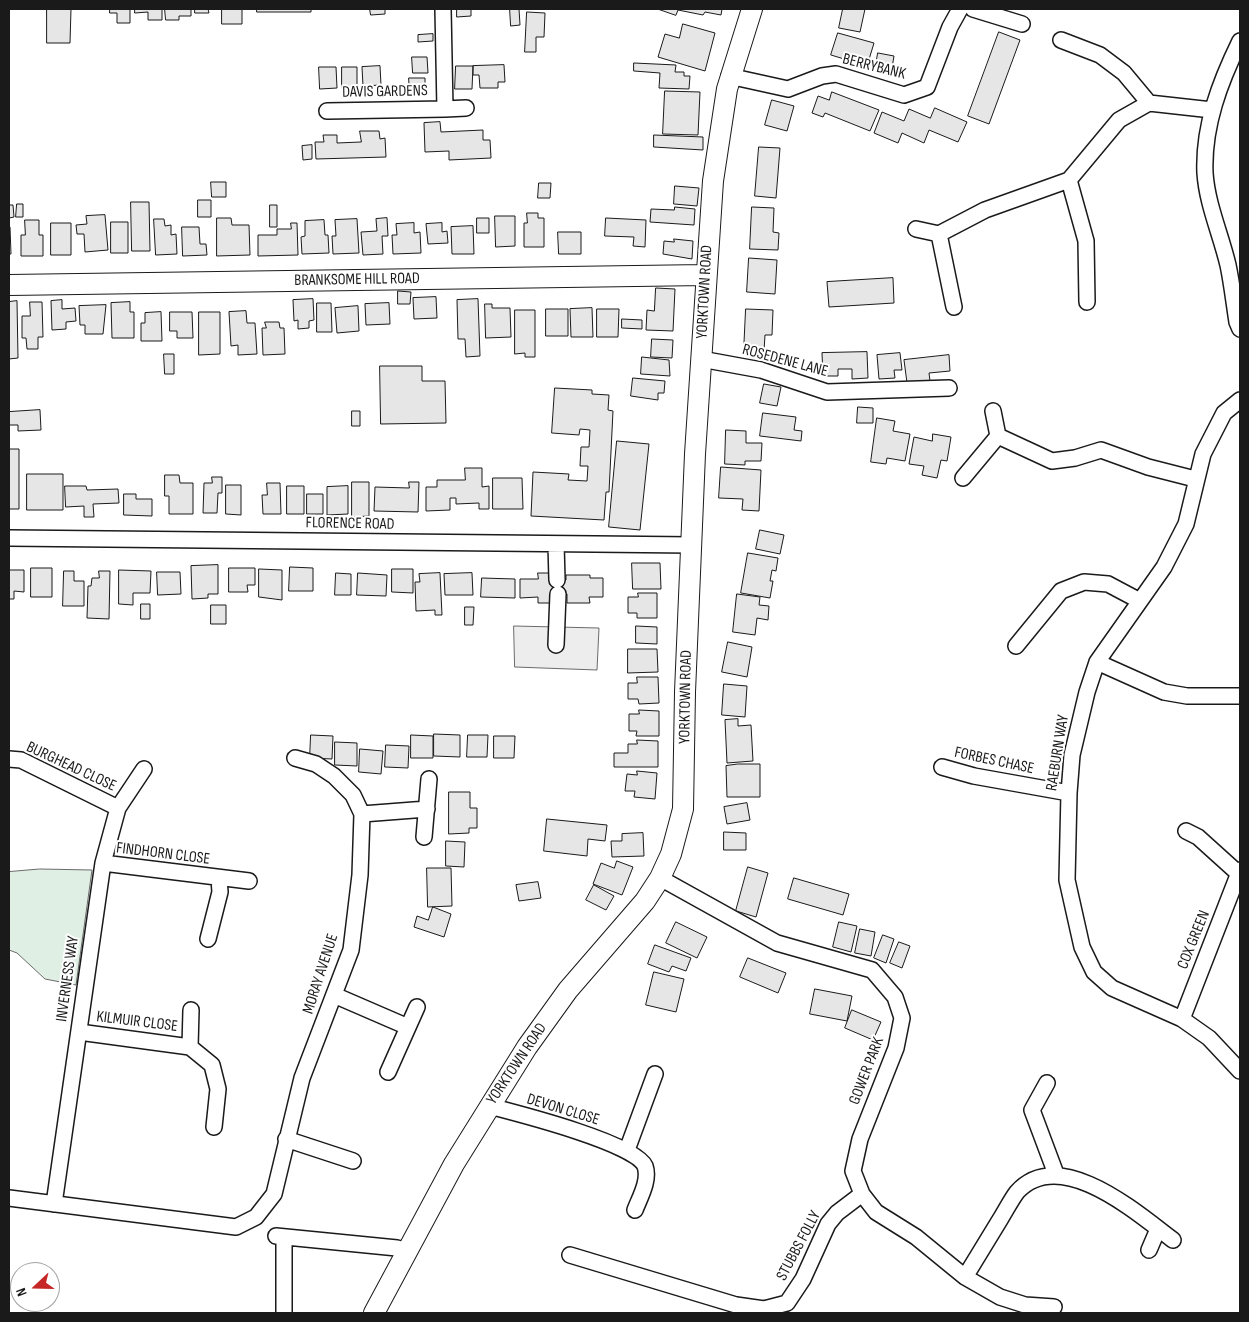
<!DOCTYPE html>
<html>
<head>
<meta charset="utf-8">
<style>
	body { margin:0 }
	#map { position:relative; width:1249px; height:1322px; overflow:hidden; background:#fff; font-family:"Sofia Sans Condensed",sans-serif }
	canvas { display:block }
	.frame { position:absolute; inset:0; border:10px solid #1a1a1a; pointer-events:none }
	.north { position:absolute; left:10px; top:1262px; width:50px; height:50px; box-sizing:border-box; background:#fff; border:1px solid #a3a3a3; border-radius:50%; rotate:249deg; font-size:14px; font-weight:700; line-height:20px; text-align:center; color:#1a1a1a }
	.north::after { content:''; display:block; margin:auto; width:18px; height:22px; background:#c62828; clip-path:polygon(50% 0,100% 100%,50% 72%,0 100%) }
</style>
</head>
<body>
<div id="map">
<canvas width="1249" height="1322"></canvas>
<div class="frame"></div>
<div class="north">N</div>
</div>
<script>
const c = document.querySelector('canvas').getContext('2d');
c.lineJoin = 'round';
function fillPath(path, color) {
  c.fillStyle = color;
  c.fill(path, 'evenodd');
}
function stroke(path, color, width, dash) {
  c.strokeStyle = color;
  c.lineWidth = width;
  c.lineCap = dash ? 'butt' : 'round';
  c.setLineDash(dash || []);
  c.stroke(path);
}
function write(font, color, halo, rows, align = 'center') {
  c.font = font + ' "Sofia Sans Condensed",sans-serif';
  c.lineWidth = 4;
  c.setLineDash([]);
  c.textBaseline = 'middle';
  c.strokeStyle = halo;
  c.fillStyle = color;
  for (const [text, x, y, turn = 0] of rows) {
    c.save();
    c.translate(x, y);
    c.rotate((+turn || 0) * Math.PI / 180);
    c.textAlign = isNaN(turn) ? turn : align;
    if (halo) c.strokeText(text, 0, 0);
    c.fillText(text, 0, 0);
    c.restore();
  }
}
const green = new Path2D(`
	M40 869 92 870 76 985 45 979 17 953 9 950V872Z`);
const parking = new Path2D(`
	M514 626 599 628 597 670 515 667Z`);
const building = new Path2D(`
	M47 9H71L70 43H47Z
	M110 9H130V23H117V13H110Z
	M135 9H162V20H148V12L135 13Z
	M165 9H191V16H179V20H166Z
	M195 9H208L209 13H195Z
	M222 9H242V24H222Z
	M257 9H311V12H257Z
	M370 9H385V14L371 15Z
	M457 9H471V16L457 17Z
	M510 9H519L520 25 511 26Z
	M658 9H722L721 15 705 12 703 15 678 10 676 15Z
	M843 9H865L860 32 839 28Z
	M527 12 545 13 544 37H536V52H525Z
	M683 24 715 33 705 71 658 57 665 34 679 38Z
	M999 32 1020 40 989 124 968 116Z
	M838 33 874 43 867 66 831 55Z
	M433 34V41L418 42V35Z
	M878 53 894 56 892 68 876 65Z
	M412 57H427L428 73H413Z
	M634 63 676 65 675 72H684V76H690L689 89 659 88 660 73 634 71Z
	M504 65 505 82H498V88H480L479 75H473V66Z
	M380 66 381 85 363 86 362 67Z
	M456 66H473L472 89H455Z
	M319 67H336L337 88 320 89Z
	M342 67H357V87L342 88Z
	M409 78H425V94H410Z
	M665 91 700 92 698 135 663 134Z
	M832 92 879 110 870 131 825 113 823 117 812 113 818 96 829 100Z
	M772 100 794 106 787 131 765 125Z
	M935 108 967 122 958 142 929 130 924 143 902 133 898 143 874 133 882 112 904 121 909 109 930 118Z
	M440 122 441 132 483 130V140H490L491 158 449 160V151L425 152 424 123Z
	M360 131H379L380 139 385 138 386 157 316 159 315 142H324L323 135H337V143L361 142Z
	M654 135 703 137V150L654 147Z
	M312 145V159L303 160 302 146Z
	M759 147 780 148 776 198 755 196Z
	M211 182H226V197H212Z
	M539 183H551L550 198H538Z
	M675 186 699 188 697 206 674 204Z
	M198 200H211V217H198Z
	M131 202H149L150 251H132Z
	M17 204H23V217H16Z
	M9 205H13L14 217 9 218Z
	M270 205H277V227H270Z
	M675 207 695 209 694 225 650 222 651 209 674 210Z
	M752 207 774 208 773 232 779 233 778 250 750 249Z
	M527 213H538V218H544V247H524V223H527Z
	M105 215 108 250 85 252 84 234H77L76 225 87 224 86 216Z
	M495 216H515V246L496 247Z
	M217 218H231L232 225H249L250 255 217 256Z
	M387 218 388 236H382L383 254 363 255 361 232 377 231 376 219Z
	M477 218H489V233H477Z
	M606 218 646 220 645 247 633 246 634 237 605 236Z
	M154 219H164L165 226 171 225V235L176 234 177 254 156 255Z
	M357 219 359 253 333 254 332 236H336L335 220Z
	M25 220H39V235H43V256H21V235H25Z
	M324 220 325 235H328L329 253 302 254 301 237 305 236V221Z
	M111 222H128V253H111Z
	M51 223H71V255H51Z
	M291 223H297L298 255 258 256V235H277V229H291Z
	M414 223V233L420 232 421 253 393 254 392 235H397L396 224Z
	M442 223V232L447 231 448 243 428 244 426 224Z
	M473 226 474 254H452L451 227Z
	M9 227H10L11 254H9Z
	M182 227H199L200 244H206L207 255 183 256Z
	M558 232H581V254H559Z
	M674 239 693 241 692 259 663 254 664 241 674 242Z
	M749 258 777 260 775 294 747 292Z
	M893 278 894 303 829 307 827 282Z
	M656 288 675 289 673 331 646 330 647 310 654 311Z
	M398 291 411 292 410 304H398Z
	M436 297 437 318 414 319 413 298Z
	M313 299 314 320 309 321V328L298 329V320L294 321 293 300Z
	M478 299 480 356 466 357 465 339H458L457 300Z
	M62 300V309L75 308 76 321 66 322V329L52 330 51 301Z
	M17 301 18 358 9 359V302Z
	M30 302H42L43 337H38V349H27L26 338H22V316H30Z
	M130 302V312H134V338H112L111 303Z
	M317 303H331L332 332H317Z
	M389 303 390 324 366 325 365 304Z
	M485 304H492V308H510L511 337 486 338Z
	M106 305 103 334H85V325H80L79 306Z
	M358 306 359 331 337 333 335 308Z
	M592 308 593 337H571L570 309Z
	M546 309H568V336H546Z
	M597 309H619L618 337H597Z
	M746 309 773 310 772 335H765L764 351H744Z
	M515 310H535V357H525V353L515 354Z
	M246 311 247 323H255L257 354 238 355V345L231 346 229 312Z
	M161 312 162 341H141V323H145V313Z
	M170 312H192L193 338H177V331H170Z
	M199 312H220V354L199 355Z
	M622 319 642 320V329L622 328Z
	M265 322H279L280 328H284L285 354 263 355 262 328H266Z
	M652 339 673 340 672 358 651 357Z
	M867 352 868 378 852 379V369H838V376H823L822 353Z
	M900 353 902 370H894L895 378 879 379 877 355Z
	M164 354H174V374H165Z
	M949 355 950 371 929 373 930 381 907 383 904 360Z
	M642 357 669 360 670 376 641 374Z
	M380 366H422V381H445L446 423 381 424Z
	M633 378 665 381 664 393H658V400L631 396Z
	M764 384 781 387 777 406 760 403Z
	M555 388 592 390V394L609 395 608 410 613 411 609 492H606L604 520 531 516 533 472 569 474 568 480 587 481 588 466H580L581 447H589L590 430 580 429 579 435 552 433Z
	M858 407 873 408V423H857Z
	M40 410 41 430 18 431V425H9V412Z
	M352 411H360V426H352Z
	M763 413 796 417 794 430 802 431 801 441 760 436Z
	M877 418 895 421 893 431 910 434 905 461 887 458 886 464 871 462Z
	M726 430 746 431V443H762L761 461H745V465L725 464Z
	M933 434 951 437 947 461 941 460 937 478 922 475 924 466 909 464 914 437 932 441Z
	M617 441 649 444 640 530 609 527Z
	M9 449H19V509H9Z
	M721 467 761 470 759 511 742 510 743 499 719 498Z
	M465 468H482V487L489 486V509H479V503L456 504V498H450V510L426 511V487H437V480H465Z
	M27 474H63V510H27Z
	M165 475H179L180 483H193V514H169V496H165Z
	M212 477H222V493H218L217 513H203L204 483H212Z
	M493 478H522L523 509H493Z
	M352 482H369V516L352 517Z
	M409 482H419L418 512 374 511 375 487 409 488Z
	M267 483H280L281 514H263L262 495H267Z
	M226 485H241V515L226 514Z
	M65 486H86L87 490 118 489 119 503 93 504 94 517H84V506L66 507Z
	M287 486H304V514H287Z
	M348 486V514L327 515V487Z
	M124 494H136V499H152V516L124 515Z
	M307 494H323V514H307Z
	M760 530 784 535 780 554 756 549Z
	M748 553 778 558 776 571 772 570 770 581H773L770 598 741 593Z
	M632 563H660L661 589H633Z
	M218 565V594H208V598L192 599 191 566Z
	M290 567 313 568V591H289Z
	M31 568H52V597H31Z
	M229 568H255V585H247L248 592H229Z
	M259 569 282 570V600L259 597Z
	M392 569H413V593L392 592Z
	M9 570H24V592L14 591V599H9Z
	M119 570 151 571 150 593H133V605L119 604Z
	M64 571H74V581H84V606H63Z
	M99 571H110L109 619 87 618 88 586H91L92 578H99Z
	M157 572H180L181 594 158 595Z
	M336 573 351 574V595H335Z
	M358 573 387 575 386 596 357 595Z
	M440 573 442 615H435V610L416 611 415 582H420L419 574Z
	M472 573 473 595H445L444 574Z
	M538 573H551V580H566V575H590V578H603V597H589L590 603H567V594H551V603H538V597L520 598V579H538Z
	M482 578 515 579V598L481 597Z
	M638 593H657V618H637V613H628V597H638Z
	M737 594 760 597 759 605 769 606 768 620 757 618 755 635 733 632Z
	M141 604H150V619H141Z
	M211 605H226V624H211Z
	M465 607H474L473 625H465Z
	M636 626 657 627V644L636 643Z
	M728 642 752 647 747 677 722 672Z
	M628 649H657L658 672 628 673Z
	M637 677H658L659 703 639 704 638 699H628V683H637Z
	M724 684 747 686 745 717 722 715Z
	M639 710 659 711V736H636L637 731H629V714H639Z
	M738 719V726L751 725 753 761 727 763 725 720Z
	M434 734 460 735V757L434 756Z
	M311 735 333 736 332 759 310 758Z
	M411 735 433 736V758H411Z
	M468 735H488L487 757H467Z
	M494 736H515L514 758H494Z
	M637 740 658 741V767H614V753H628V744H637Z
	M335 742 357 743V766L335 765Z
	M386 745 409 746 408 768 385 767Z
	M360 749 383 751 381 774 359 772Z
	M738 764H760V797H727L726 766Z
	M637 771 657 773 655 799 634 797 635 791H625L627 774 637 775Z
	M449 792H470V808H477V828H469V833L449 834Z
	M747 803 750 820 727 824 724 807Z
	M547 819 607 825 605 841 588 839 587 856 544 851Z
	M724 832 746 833V850H724Z
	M643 833 644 856 612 857 611 841H622V834Z
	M446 841 465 842 464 867 446 866Z
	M617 861 633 867 622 895 593 884 601 863 614 868Z
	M748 867 768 873 756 917 736 911Z
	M427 868H451L452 906 428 907Z
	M794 878 849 894 843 915 788 899Z
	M538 882 541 898 519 901 516 885Z
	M594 885 614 896 606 910 586 900Z
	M433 907 451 914 444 937 414 927 417 916 428 920Z
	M676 922 707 937 697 958 666 943Z
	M839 922 857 926 851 952 833 947Z
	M860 929 875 932 871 956 855 953Z
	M883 935 894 939 886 963 874 958Z
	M899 942 910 946 902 968 890 963Z
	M655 945 691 958 686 971 672 966 669 972 648 964Z
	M748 958 786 973 778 993 740 977Z
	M654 972 684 979 676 1012 646 1005Z
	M815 989 852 996 847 1021 810 1014Z
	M852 1010 881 1022 873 1040 845 1028Z`);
const street = new Path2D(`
	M973 9 1022 24
	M1061 40 1100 55 1124 73 1149 103
	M1240 41C1220 82 1203 126 1205 173 1207 204 1221 235 1228 265 1232 284 1234 303 1237 322L1240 329
	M729 76 788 89 822 76 836 74 904 95 927 87 950 27 960 9
	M445 109 466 108
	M327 111 445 109 443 9
	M1069 180 1086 241 1087 302
	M916 229 939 234 985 210 1069 180 1119 120 1149 103 1212 110
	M939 234 954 307
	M701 359 761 370 827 392 949 388
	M1240 400 1224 413 1203 454 1186 524 1164 567 1097 662 1087 692 1072 755 1069 793 1067 880 1082 947 1094 972 1112 988 1182 1019 1209 1038 1240 1071
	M993 411 998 436 1052 461 1075 458 1101 450 1148 467 1195 479
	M963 478 998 436
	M9 538 692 545
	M556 544 557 580
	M556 645 558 594
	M1016 646 1061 591 1084 582 1108 584 1140 601
	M1097 662 1164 692 1187 696H1240
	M9 759 21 760 118 808
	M942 767 974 776 1069 793
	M362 814 427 809
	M1186 831 1198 837 1239 874
	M424 837 429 779
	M103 863 249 881
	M660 878 777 943 872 970 895 997 902 1018 896 1048 860 1139 853 1171 862 1194 876 1212 916 1237 965 1277 1000 1297 1025 1305 1054 1307
	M208 939 220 892 219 879
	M334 995 408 1027
	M1182 1019 1240 870
	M79 1032 190 1047 212 1065 218 1089 214 1127
	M190 1047 191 1010
	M388 1072 417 1007
	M1047 1083 1032 1110 1056 1174
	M489 1106C516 1113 635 1143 645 1166 650 1180 640 1197 635 1210
	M286 1139 353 1161
	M627 1150 655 1074
	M9 1198 236 1227 256 1217 274 1194 302 1078 351 950 360 875 362 814 353 795 334 776 316 764 295 758
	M54 1204 103 863 118 808 144 769
	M276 1236 397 1248 407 1251
	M1149 1250 1158 1229
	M570 1255 736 1305 764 1309 787 1303 803 1279 828 1224 837 1213 862 1194
	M965 1277C977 1257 989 1238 1001 1218 1006 1210 1011 1200 1017 1192 1060 1145 1137 1213 1173 1240
	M284 1313V1237`);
const secondary = new Path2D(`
	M9 285 705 275
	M374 1313 454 1164 527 1047 568 990 645 901 660 878 671 854 683 809 685 692 695 454 713 181 727 89 752 9`);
const streetNames = [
	["BERRYBANK",874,67,14],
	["DAVIS GARDENS",385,92,-1],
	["BRANKSOME HILL ROAD",357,280,-1],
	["YORKTOWN ROAD",705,292,-87],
	["ROSEDENE LANE",785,361,15],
	["FLORENCE ROAD",350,524,1],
	["YORKTOWN ROAD",686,697,-89],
	["RAEBURN WAY",1058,753,-81],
	["FORBES CHASE",994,761,12],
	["BURGHEAD CLOSE",71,767,25],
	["FINDHORN CLOSE",163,854,7],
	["COX GREEN",1194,940,-68],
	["MORAY AVENUE",321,974,-72],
	["INVERNESS WAY",68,979,-82],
	["KILMUIR CLOSE",137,1022,7],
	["YORKTOWN ROAD",517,1064,-56],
	["GOWER PARK",867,1071,-69],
	["DEVON CLOSE",563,1110,17],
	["STUBBS FOLLY",799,1246,-62]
];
fillPath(green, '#e0efe3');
stroke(green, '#6a6a6a', 1);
fillPath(parking, '#ededed');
stroke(parking, '#6a6a6a', 1);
fillPath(building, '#e6e6e6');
stroke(building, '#1a1a1a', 1);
stroke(street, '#1a1a1a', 18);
stroke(secondary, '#1a1a1a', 22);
stroke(street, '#fff', 15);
stroke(secondary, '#fff', 20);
write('16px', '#1a1a1a', '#fff', streetNames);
</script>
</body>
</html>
